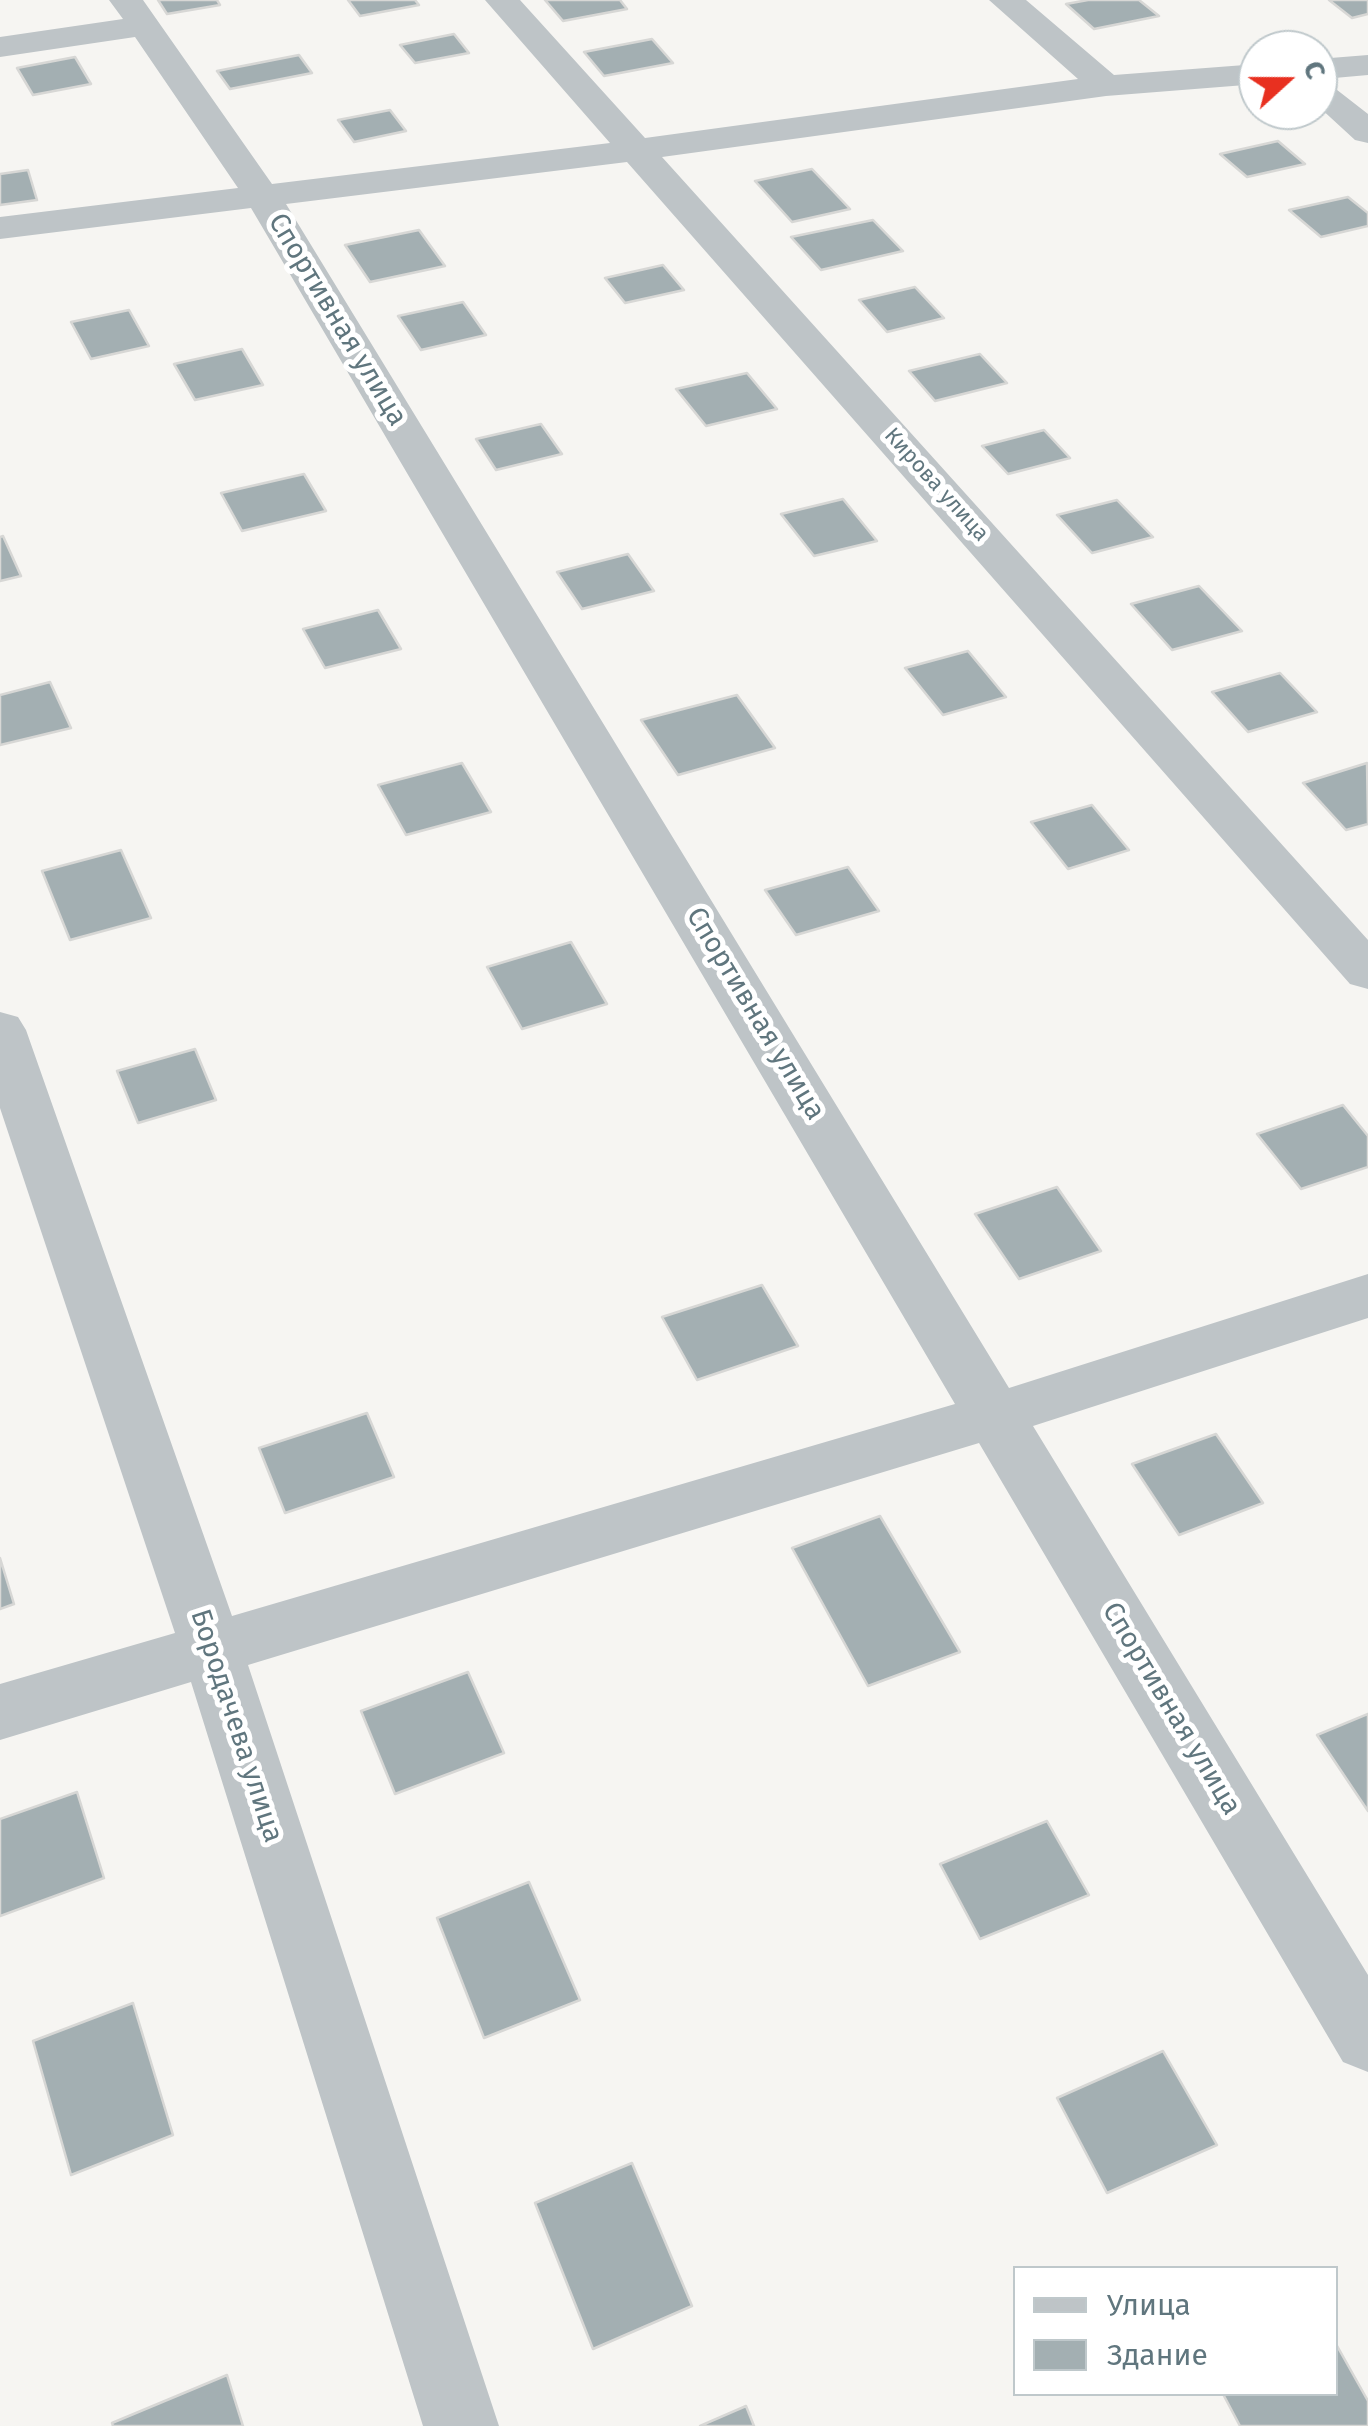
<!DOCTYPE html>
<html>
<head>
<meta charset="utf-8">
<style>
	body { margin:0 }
	#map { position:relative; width:1368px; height:2426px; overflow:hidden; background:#f6f5f2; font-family:"Fira Sans",sans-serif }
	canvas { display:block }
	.legend { position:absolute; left:1013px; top:2266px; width:325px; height:130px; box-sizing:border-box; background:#fff; border:2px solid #bfc8cb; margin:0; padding:12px 18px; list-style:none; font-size:30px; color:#60767e }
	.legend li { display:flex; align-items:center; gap:20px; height:50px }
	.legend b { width:50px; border:2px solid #bfc8cb }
	.north { position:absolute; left:1238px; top:30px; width:100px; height:100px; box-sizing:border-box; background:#fff; border:2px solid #bfc8cb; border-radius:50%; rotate:69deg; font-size:28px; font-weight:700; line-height:40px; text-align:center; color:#60767e }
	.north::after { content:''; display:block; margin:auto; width:35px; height:45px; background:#e83020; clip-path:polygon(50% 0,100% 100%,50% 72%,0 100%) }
</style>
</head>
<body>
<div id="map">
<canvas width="1368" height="2426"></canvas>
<ul class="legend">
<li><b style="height:12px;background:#bec4c7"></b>Улица</li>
<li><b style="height:28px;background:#a3afb2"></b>Здание</li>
</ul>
<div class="north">С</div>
</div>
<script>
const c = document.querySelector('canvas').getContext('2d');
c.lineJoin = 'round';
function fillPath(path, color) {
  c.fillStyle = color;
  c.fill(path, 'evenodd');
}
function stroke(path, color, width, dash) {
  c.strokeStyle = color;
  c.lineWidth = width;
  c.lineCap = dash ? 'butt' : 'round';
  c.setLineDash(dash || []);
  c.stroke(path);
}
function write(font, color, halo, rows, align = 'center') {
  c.font = font + ' "Fira Sans",sans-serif';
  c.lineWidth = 10;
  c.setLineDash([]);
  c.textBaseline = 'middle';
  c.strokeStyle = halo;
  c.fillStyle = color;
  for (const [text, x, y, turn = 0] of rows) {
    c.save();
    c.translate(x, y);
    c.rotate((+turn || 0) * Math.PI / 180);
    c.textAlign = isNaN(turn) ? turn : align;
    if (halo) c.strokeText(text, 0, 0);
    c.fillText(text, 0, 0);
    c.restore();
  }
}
const building = new Path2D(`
	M158 0H217L220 5 167 14Z
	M348 0H415L419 5 360 16Z
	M545 0H620L627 9 563 21Z
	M1088 0H1139L1159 16 1094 29 1066 4Z
	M1329 0H1368V14L1352 18Z
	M454 34 469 53 415 63 400 45Z
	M652 39 673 63 604 76 584 52Z
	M299 55 312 73 230 89 217 71Z
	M75 57 91 84 33 95 17 68Z
	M390 110 406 131 354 142 338 120Z
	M1278 141 1305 164 1247 177 1220 154Z
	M812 169 850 209 792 222 755 181Z
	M28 170 37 200 0 205V174Z
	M1348 197 1368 213V226L1321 237 1289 210Z
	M873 220 903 251 821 270 791 237Z
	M419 230 445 266 370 282 345 245Z
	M663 265 684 290 625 303 605 278Z
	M915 287 944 318 887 332 859 300Z
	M463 302 486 335 421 350 398 316Z
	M129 310 149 346 91 359 71 322Z
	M242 349 263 385 195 400 174 364Z
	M980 354 1007 383 935 401 909 371Z
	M747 373 777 409 706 426 676 389Z
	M541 424 562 454 496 470 476 439Z
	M1044 430 1070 458 1008 474 982 446Z
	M304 474 326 511 242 531 221 493Z
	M843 499 877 541 814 556 781 514Z
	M1117 500 1153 537 1092 553 1057 515Z
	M3 536 21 576 0 581V537Z
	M628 554 654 591 582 609 557 572Z
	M1199 586 1242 631 1172 650 1131 604Z
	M378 610 401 649 325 668 303 629Z
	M968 651 1006 697 943 715 905 668Z
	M1280 673 1317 712 1248 732 1212 692Z
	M50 682 71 728 0 745V695Z
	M737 695 775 748 678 775 641 720Z
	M462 763 491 812 406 835 378 785Z
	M1367 763 1368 824 1346 830 1303 783Z
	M1092 805 1129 850 1068 869 1031 822Z
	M121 850 151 918 70 940 42 871Z
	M848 867 879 911 796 935 765 890Z
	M571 942 607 1004 522 1029 487 967Z
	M195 1049 216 1100 138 1123 117 1071Z
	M1343 1105 1368 1136V1167L1301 1189 1257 1134Z
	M1057 1187 1101 1251 1019 1279 975 1214Z
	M762 1285 798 1346 697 1380 662 1317Z
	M367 1413 394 1477 285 1513 259 1448Z
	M1216 1434 1263 1503 1179 1535 1132 1464Z
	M880 1516 960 1652 868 1686 792 1548Z
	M0 1558 14 1604 0 1609Z
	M468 1672 504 1753 395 1794 361 1711Z
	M1368 1714V1811L1317 1735Z
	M77 1792 104 1878 0 1916V1819Z
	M1047 1821 1089 1895 980 1939 940 1864Z
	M529 1882 580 2000 484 2038 437 1918Z
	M133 2003 173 2135 71 2175 33 2041Z
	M1163 2051 1217 2145 1107 2193 1057 2098Z
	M632 2163 692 2306 593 2349 535 2203Z
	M1336 2344 1368 2401V2426H1240L1223 2394H1336Z
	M227 2375 243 2426H113L112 2423Z
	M746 2406 754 2426H700Z`);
const street = new Path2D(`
	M109 0H143L272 184 610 143 485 0H520L645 138 1078 79 989 0H1026L1114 75 1258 64V84L1106 96 662 157 1368 940V989L1350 984 627 162 286 204 1009 1388 1368 1274V1318L1033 1426 1368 1975V2072L1343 2062 979 1443 248 1665 499 2426H423L191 1682 0 1740V1684L175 1633 0 1108V1012L18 1017 26 1030 232 1616 955 1404 251 208 0 239V217L238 188 135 37 0 57V37L123 19Z
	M1368 55V75L1323 79 1368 114V143L1355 140 1318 106V59Z`);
const farStreetnames = [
	["Кирова улица",936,485,48]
];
const streetNames = [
	["Спортивная улица",337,320,59],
	["Спортивная улица",755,1014,59],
	["Спортивная улица",1171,1709,59],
	["Бородачева улица",236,1726,72]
];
fillPath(building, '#a3afb2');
stroke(building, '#d7d7d5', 2.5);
fillPath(street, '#bec4c7');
write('22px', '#60767e', '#fff', farStreetnames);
write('28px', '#60767e', '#fff', streetNames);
</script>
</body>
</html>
